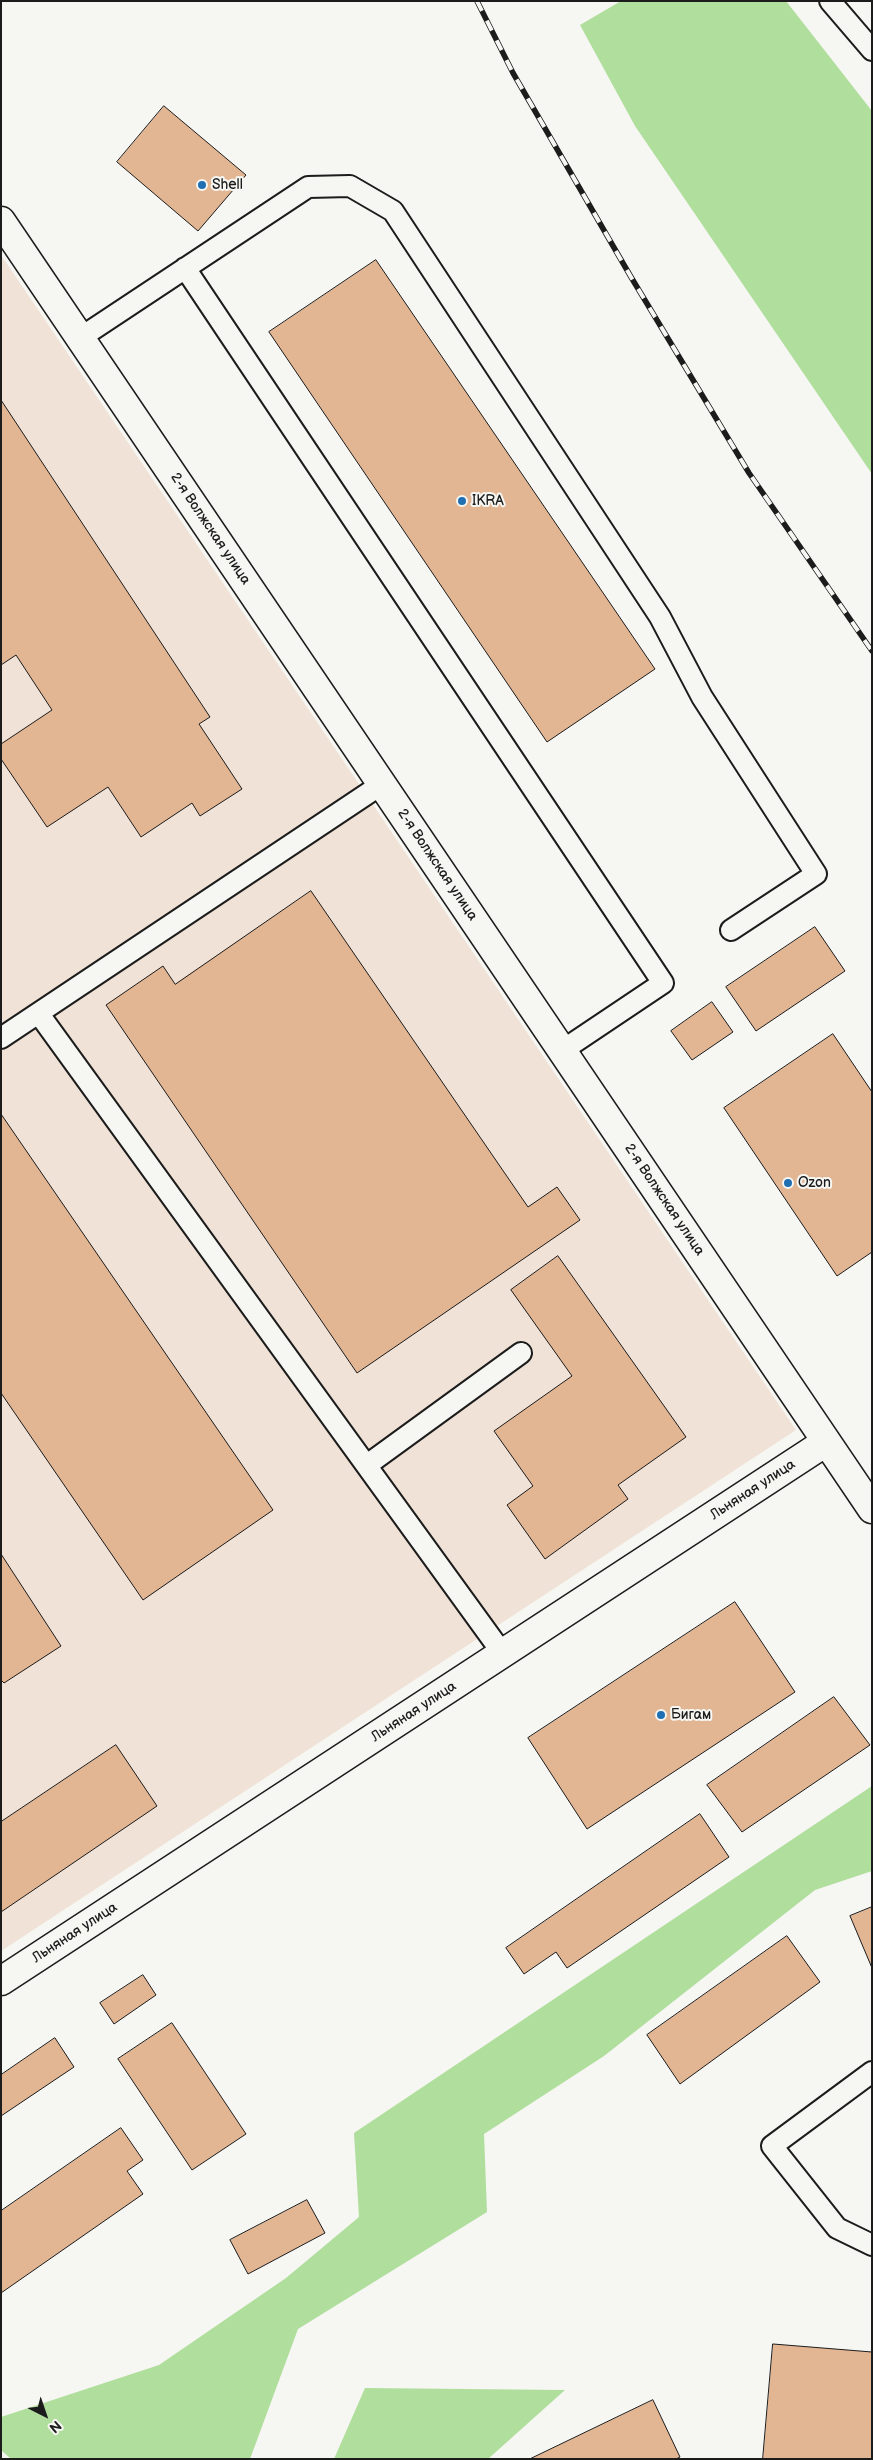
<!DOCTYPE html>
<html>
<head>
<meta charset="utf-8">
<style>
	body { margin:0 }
	#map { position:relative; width:873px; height:2460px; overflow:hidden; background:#f6f6f2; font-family:"Balsamiq Sans",sans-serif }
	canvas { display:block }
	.frame { position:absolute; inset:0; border:2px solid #1c1c1c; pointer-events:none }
	.north { position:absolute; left:20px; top:2390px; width:50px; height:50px; -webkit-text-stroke:4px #f6f6f2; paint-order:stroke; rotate:139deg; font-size:14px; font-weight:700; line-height:20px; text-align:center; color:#1c1c1c }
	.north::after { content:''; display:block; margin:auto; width:18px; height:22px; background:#1c1c1c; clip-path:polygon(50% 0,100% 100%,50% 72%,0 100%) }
</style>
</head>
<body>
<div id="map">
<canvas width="873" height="2460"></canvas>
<div class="frame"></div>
<div class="north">N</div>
</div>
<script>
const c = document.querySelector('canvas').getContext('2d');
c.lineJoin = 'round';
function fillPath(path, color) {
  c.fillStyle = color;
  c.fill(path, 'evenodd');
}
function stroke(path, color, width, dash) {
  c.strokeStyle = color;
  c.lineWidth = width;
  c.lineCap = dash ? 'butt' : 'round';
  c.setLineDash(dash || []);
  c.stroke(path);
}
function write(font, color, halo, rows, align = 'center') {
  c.font = font + ' "Balsamiq Sans",sans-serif';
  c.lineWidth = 4;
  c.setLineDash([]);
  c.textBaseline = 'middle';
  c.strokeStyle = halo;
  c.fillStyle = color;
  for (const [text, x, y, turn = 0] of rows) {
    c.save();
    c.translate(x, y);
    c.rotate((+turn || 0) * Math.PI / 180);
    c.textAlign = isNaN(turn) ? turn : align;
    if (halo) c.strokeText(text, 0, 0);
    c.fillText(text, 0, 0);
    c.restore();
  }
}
const built = new Path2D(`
	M1 255 796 1430 1 1951Z`);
const green = new Path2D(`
	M621 1H786L872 111V474L635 126 580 25Z
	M872 1786V1871L815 1890 604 2056 484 2134 487 2212 298 2329 250 2459H11L1 2450V2417L159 2365 286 2278 359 2217 354 2133Z
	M365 2388 565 2390 488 2459H334Z`);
const building = new Path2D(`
	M164 106 246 175 198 231 117 162Z
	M376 260 655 669 547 742 269 332Z
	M1 400 210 717 199 724 242 789 200 816 192 803 141 837 108 787 47 827 1 759V744L52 710 16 655 1 665Z
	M311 891 528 1207 557 1187 580 1220 357 1373 106 1005 163 966 175 984Z
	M815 927 845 971 756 1031 726 987Z
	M712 1002 733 1032 692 1060 671 1031Z
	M833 1034 872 1092V1252L837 1276 724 1108Z
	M1 1114 273 1510 143 1600 1 1393Z
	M558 1256 686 1437 618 1485 628 1499 545 1559 507 1505 533 1486 494 1431 572 1376 511 1290Z
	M1 1554 61 1646 4 1683 1 1680Z
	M735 1602 795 1692 587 1829 528 1738Z
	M834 1697 870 1745 742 1832 707 1785Z
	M116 1745 157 1806 1 1912V1822Z
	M700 1814 729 1857 567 1968 556 1952 524 1974 506 1948Z
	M872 1907V1968L850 1916Z
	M787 1936 820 1982 680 2084 647 2035Z
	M143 1975 156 1995 114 2024 100 2003Z
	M172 2023 246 2134 192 2170 118 2059Z
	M55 2038 74 2067 1 2116V2075Z
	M121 2128 143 2160 127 2171 143 2194 1 2293V2211Z
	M307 2200 325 2233 248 2274 230 2240Z
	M773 2344 872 2352V2459H763Z
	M653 2400 680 2457 676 2459H530Z`);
const service = new Path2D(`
	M830 1 872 50
	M185 268 663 983 563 1050
	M80 338 308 187 350 186 393 211 660 617 702 697 816 874 731 930
	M39 1014 503 1654
	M1 1038 382 784
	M367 1465 521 1353
	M872 2072 772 2146 837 2228 872 2245`);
const minor = new Path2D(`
	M1 1981 826 1442`);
const tertiary = new Path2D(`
	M1 221 872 1509`);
const rail = new Path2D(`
	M477 1 513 73 631 277 749 473 872 651`);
const markers = [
	[202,185,5,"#1f6fb2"],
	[462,501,5,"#1f6fb2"],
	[788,1183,5,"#1f6fb2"],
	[661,1715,5,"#1f6fb2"]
];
const poiNames = [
	["Shell",212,185],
	["IKRA",472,501],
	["Ozon",798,1183],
	["Бигам",671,1715]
];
const streetNames = [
	["2-я Волжская улица",210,529,56],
	["2-я Волжская улица",437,865,56],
	["2-я Волжская улица",664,1200,56],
	["Льняная улица",753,1490,-33],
	["Льняная улица",414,1712,-33],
	["Льняная улица",75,1933,-33]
];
fillPath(built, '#f0e2d6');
fillPath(green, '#b0de9c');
fillPath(building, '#e2b593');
stroke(building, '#1c1c1c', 1);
stroke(service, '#1c1c1c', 24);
stroke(minor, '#1c1c1c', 31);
stroke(tertiary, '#1c1c1c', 31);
stroke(service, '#f6f6f2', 20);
stroke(minor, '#f6f6f2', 28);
stroke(tertiary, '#f6f6f2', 28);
stroke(rail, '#1c1c1c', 5.5);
stroke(rail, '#f6f6f2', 4, [11]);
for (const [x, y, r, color] of markers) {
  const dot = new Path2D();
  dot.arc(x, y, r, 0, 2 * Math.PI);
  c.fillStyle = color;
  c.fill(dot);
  stroke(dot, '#f6f6f2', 2);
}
write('14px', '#1c1c1c', '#f6f6f2', poiNames, 'left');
write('14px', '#1c1c1c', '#f6f6f2', streetNames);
</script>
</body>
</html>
